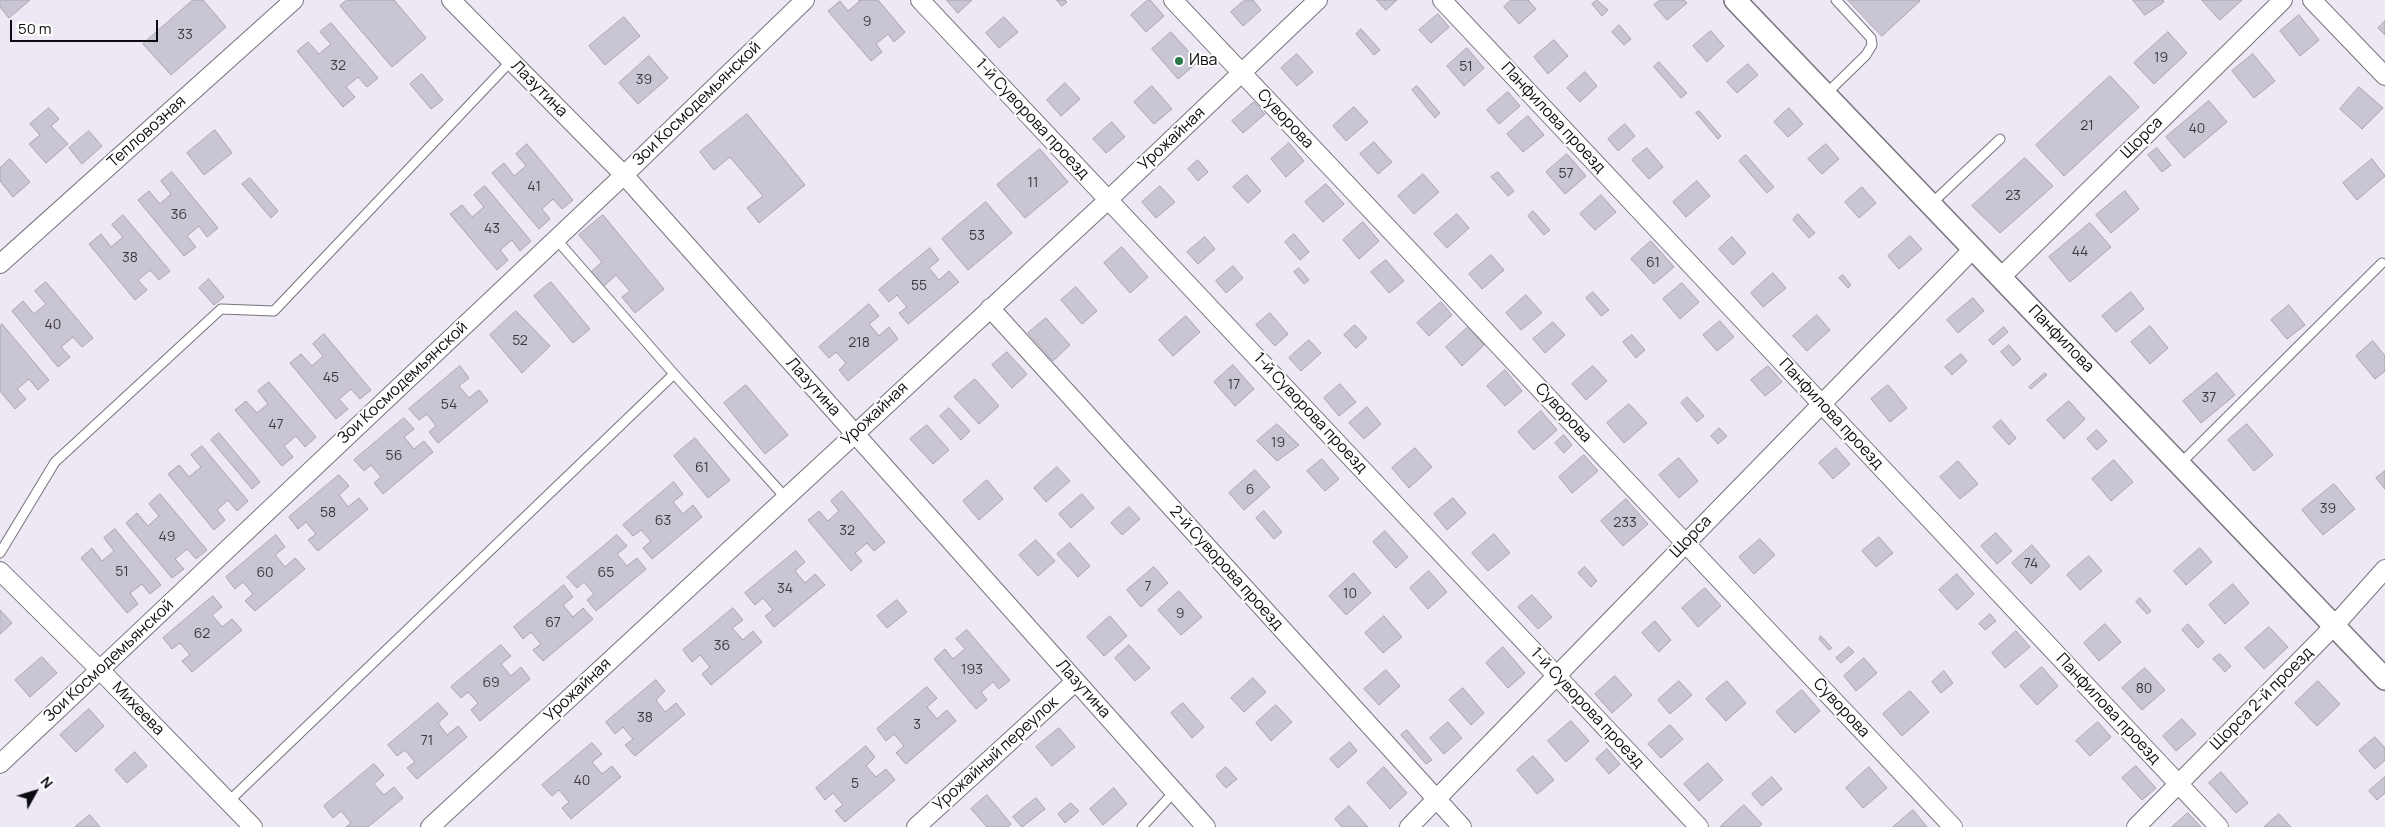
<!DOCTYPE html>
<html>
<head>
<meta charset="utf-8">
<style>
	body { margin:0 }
	#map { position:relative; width:2385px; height:827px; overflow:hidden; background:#ede8f4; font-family:Manrope,sans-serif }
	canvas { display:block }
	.north { position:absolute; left:10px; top:767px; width:50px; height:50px; -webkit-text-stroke:4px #fff; paint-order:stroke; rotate:51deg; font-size:14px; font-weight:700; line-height:20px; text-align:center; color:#0d0c10 }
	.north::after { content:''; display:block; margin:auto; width:18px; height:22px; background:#0d0c10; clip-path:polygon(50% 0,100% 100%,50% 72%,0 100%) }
	.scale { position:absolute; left:10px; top:20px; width:148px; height:22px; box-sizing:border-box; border:2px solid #0d0c10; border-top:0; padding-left:6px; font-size:15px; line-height:18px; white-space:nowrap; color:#0d0c10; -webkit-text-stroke:4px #fff; paint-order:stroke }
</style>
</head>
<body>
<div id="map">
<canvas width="2385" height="827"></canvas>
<div class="north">N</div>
<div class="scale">50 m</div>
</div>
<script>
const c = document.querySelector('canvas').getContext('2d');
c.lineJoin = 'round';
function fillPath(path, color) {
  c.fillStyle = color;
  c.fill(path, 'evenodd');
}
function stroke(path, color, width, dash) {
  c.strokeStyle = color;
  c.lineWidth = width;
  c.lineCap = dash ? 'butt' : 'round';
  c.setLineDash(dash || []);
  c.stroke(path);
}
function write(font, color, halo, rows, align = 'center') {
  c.font = font + ' Manrope,sans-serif';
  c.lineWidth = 4;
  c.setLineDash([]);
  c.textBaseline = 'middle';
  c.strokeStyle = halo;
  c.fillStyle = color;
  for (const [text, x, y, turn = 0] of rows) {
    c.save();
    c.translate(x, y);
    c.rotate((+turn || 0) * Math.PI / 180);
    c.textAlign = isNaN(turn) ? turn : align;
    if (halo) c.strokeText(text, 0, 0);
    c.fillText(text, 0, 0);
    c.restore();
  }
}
const building = new Path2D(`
	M0 0H30L9 18 0 7Z
	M193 0H203L226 27 171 75 143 44Z
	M347 0H394L426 38 392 67 340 6Z
	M859 0H878L905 32 894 42 888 34 876 44 882 52 871 61 828 11 840 1 848 11 860 1Z
	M947 0H972L958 13Z
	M1057 0H1065L1067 2 1062 6Z
	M1148 0H1150L1164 16 1146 32 1131 15Z
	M1245 0H1253L1261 10 1243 26 1231 12Z
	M1377 0H1397L1386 10Z
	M1511 0H1528L1536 9 1519 24 1504 7Z
	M1597 0 1608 10 1602 16 1592 4Z
	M1660 0H1684L1687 3 1667 20 1654 5Z
	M1848 0H1918L1920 1 1882 36Z
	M2133 0H2163L2164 2 2145 15Z
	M2202 0H2242L2220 20Z
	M1438 14 1449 27 1431 43 1419 30Z
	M2299 15 2319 40 2300 56 2280 31Z
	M624 17 640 36 605 65 589 46Z
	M1004 17 1018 32 999 48 986 33Z
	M2385 21V35L2378 28Z
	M331 23 378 78 367 87 358 77 346 87 355 97 343 107 297 51 308 42 319 54 331 44 320 32Z
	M1619 25 1631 39 1624 45 1612 32Z
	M1361 29 1380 50 1374 55 1356 34Z
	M1711 31 1724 46 1707 62 1693 46Z
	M1171 32 1198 62 1178 79 1152 49Z
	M2168 32 2187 53 2154 84 2134 63Z
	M1554 40 1568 56 1548 74 1534 57Z
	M1467 48 1484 68 1464 86 1447 66Z
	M1297 54 1313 72 1297 86 1281 68Z
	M2253 54 2275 81 2254 98 2232 71Z
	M649 56 668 78 638 104 619 83Z
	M1659 62 1687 93 1681 98 1654 67Z
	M1748 64 1758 75 1737 93 1727 82Z
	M1585 72 1597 86 1580 102 1567 88Z
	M422 74 443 100 431 109 410 84Z
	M2110 76 2139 107 2064 176 2036 145Z
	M1065 83 1080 99 1061 116 1047 100Z
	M1152 86 1172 109 1154 124 1134 102Z
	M1417 86 1440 113 1435 118 1412 90Z
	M2359 87 2383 108 2362 129 2340 109Z
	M1508 92 1520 106 1499 124 1487 110Z
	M2209 101 2227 122 2184 158 2166 137Z
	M1254 102 1265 114 1243 133 1232 121Z
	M1354 107 1368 122 1346 141 1333 126Z
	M49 108 59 119 51 126 68 144 46 163 29 144 40 135 30 124Z
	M1789 108 1803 124 1788 137 1774 122Z
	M1699 111 1721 136 1718 139 1696 113Z
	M747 114 805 185 759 223 747 208 763 196 730 157 714 170 700 152Z
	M1528 116 1544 135 1523 152 1507 134Z
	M1112 122 1125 137 1106 153 1093 139Z
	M1625 124 1635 136 1618 151 1608 139Z
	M215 130 232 153 204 175 187 153Z
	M89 131 102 146 82 164 69 148Z
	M1374 142 1392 162 1378 174 1360 154Z
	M1289 143 1304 161 1286 177 1271 159Z
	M527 144 573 200 562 209 553 199 542 209 550 219 539 229 492 173 504 163 514 176 526 166 516 154Z
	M1826 144 1839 159 1822 174 1808 159Z
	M1647 148 1663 167 1649 179 1632 160Z
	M2157 148 2171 165 2162 172 2148 155Z
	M1040 149 1068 182 1025 218 997 185Z
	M1567 154 1586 176 1565 194 1546 172Z
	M1746 155 1774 187 1767 193 1739 161Z
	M2025 158 2053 186 2000 233 1972 206Z
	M10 159 30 182 13 197 0 181V168Z
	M2372 159 2385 176 2357 200 2343 183Z
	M1198 160 1208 172 1198 181 1188 169Z
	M172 172 218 228 207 237 199 226 187 236 196 247 184 256 138 200 149 191 160 204 171 194 161 181Z
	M1498 172 1514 191 1508 196 1491 177Z
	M1423 174 1439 192 1414 214 1398 196Z
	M1247 175 1261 191 1248 203 1233 187Z
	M250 178 278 211 271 218 242 184Z
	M1697 181 1710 196 1686 217 1673 202Z
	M1326 184 1344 204 1323 222 1305 202Z
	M485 186 531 241 520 251 512 240 500 250 508 260 497 270 450 214 462 205 472 217 484 207 474 195Z
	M1160 186 1175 202 1156 218 1142 202Z
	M1862 187 1876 203 1859 218 1845 202Z
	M2125 191 2139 209 2111 233 2096 215Z
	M1601 195 1616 212 1595 230 1580 214Z
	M986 202 1012 233 968 270 942 239Z
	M1533 211 1550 230 1544 235 1528 216Z
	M1457 214 1469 228 1447 248 1434 234Z
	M1798 214 1815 233 1809 238 1793 220Z
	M123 215 170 271 159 280 150 270 138 280 147 290 135 300 89 244 101 234 111 247 123 237 112 225Z
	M603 215 664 289 635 313 622 297 630 291 616 275 603 287 591 272 602 262 579 235Z
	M1363 222 1379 241 1359 259 1343 240Z
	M2090 223 2111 247 2070 282 2049 257Z
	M1294 234 1309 252 1300 260 1285 242Z
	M1910 236 1922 249 1899 269 1888 256Z
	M1205 237 1215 249 1198 264 1187 252Z
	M1732 237 1746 253 1733 265 1719 249Z
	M1651 241 1674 267 1654 284 1631 259Z
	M1122 247 1148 277 1130 293 1104 263Z
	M930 248 939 260 929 268 939 280 949 271 959 282 908 324 899 313 907 307 897 295 889 302 879 290Z
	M1491 255 1504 270 1482 289 1469 274Z
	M1386 260 1404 281 1389 293 1371 272Z
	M1233 266 1243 278 1226 293 1216 281Z
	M1299 268 1309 280 1304 284 1294 272Z
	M1773 273 1786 288 1763 307 1751 293Z
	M1843 275 1851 285 1848 288 1839 278Z
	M209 279 224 297 214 305 199 288Z
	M46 282 93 338 82 347 73 337 61 347 70 357 58 367 12 311 23 301 34 314 46 304 35 291Z
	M551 282 590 329 573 343 534 296Z
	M1682 283 1699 302 1680 319 1663 299Z
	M1076 287 1097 311 1082 324 1061 300Z
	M1593 292 1609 310 1601 316 1586 298Z
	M2131 292 2144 309 2116 332 2102 316Z
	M1526 295 1542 313 1521 330 1506 313Z
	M1973 298 1984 311 1958 333 1947 320Z
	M1441 302 1452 315 1429 336 1417 323Z
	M869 304 879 316 869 324 879 336 889 327 898 339 848 381 839 370 846 363 836 352 829 358 819 347Z
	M2289 305 2305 325 2287 339 2271 320Z
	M516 311 550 346 522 373 490 335Z
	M1270 313 1288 334 1275 346 1256 325Z
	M1817 315 1830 330 1807 351 1793 336Z
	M1186 316 1200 332 1173 356 1159 340Z
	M1046 318 1070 345 1053 361 1028 333Z
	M1720 321 1734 337 1717 351 1703 335Z
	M1553 322 1565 335 1545 353 1533 339Z
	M2 324 49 380 38 390 29 379 17 389 26 399 15 409 0 391V326Z
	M1355 325 1367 338 1356 348 1344 335Z
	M2150 326 2168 348 2150 364 2131 342Z
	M1468 327 1484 345 1462 366 1446 347Z
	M2004 327 2008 332 1993 345 1989 340Z
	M324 334 371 390 360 399 351 389 339 399 348 409 336 419 290 363 301 354 312 366 323 356 313 344Z
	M1632 335 1645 350 1636 358 1623 342Z
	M1309 340 1321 353 1301 371 1289 358Z
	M2373 341 2385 356V371L2375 379 2356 356Z
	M2009 345 2021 359 2013 366 2001 352Z
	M1007 352 1027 374 1012 388 992 365Z
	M1961 354 1967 361 1952 375 1945 367Z
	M1233 365 1254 389 1235 406 1214 382Z
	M460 366 469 378 459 386 469 398 479 390 488 401 438 443 429 432 436 426 427 414 419 420 409 409Z
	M1593 366 1607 381 1586 400 1572 384Z
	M1768 366 1782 382 1765 396 1751 380Z
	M1505 370 1522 391 1505 406 1487 386Z
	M2045 373 2047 375 2031 389 2029 387Z
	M2217 373 2235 395 2201 423 2183 401Z
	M975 379 999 406 979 424 954 397Z
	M269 382 316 437 305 447 296 436 284 446 293 457 282 466 235 410 246 401 257 413 268 404 258 391Z
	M1340 384 1356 402 1339 416 1324 398Z
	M746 385 788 435 765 454 724 403Z
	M1888 385 1907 408 1890 422 1871 399Z
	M1687 397 1704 416 1697 422 1681 403Z
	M2069 401 2085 419 2064 439 2047 420Z
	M1629 404 1647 423 1624 443 1607 423Z
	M1367 407 1381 424 1364 439 1349 423Z
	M949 408 970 431 961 440 940 416Z
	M1541 411 1557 430 1534 450 1518 432Z
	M404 418 414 429 404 437 414 449 424 441 433 452 383 494 374 483 381 477 371 465 364 471 354 460Z
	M2001 420 2016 438 2009 445 1993 427Z
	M1277 424 1299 445 1277 461 1257 441Z
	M2247 424 2273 455 2254 471 2228 440Z
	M927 425 949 450 933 464 910 439Z
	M1719 428 1727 436 1718 444 1711 436Z
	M2097 430 2107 441 2097 450 2087 439Z
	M219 433 260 482 252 489 211 440Z
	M1564 435 1572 445 1564 453 1555 443Z
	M695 438 730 480 708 498 674 456Z
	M202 446 248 501 237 511 228 500 217 510 225 520 214 530 168 474 179 465 189 477 201 467 191 455Z
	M1415 448 1432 467 1409 488 1392 468Z
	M1836 448 1850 464 1833 479 1819 463Z
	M1584 455 1598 471 1572 493 1559 477Z
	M1679 458 1698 481 1679 498 1659 475Z
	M1322 459 1339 479 1325 491 1307 471Z
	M2114 460 2133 482 2111 501 2092 479Z
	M1958 461 1978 484 1960 499 1940 477Z
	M1057 467 1070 481 1046 502 1034 488Z
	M1255 470 1270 487 1244 510 1229 493Z
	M2385 471V489L2376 478Z
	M339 475 349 486 339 495 348 507 359 498 368 509 318 551 308 540 316 534 306 522 298 529 289 517Z
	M987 480 1003 499 979 520 963 501Z
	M674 482 683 494 673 502 683 514 693 505 702 517 652 559 643 548 651 541 641 530 633 536 623 525Z
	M2334 484 2355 509 2323 535 2302 510Z
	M842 491 885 542 874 551 867 543 855 553 862 561 851 571 808 520 819 511 828 521 839 511 831 501Z
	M160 494 207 550 196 559 187 549 175 559 184 569 172 578 126 523 137 513 148 526 159 516 149 504Z
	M1082 494 1094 508 1071 528 1059 514Z
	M1453 498 1466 513 1447 530 1434 514Z
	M1626 499 1648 524 1623 546 1601 521Z
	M1129 507 1140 519 1122 535 1111 523Z
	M1264 511 1282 532 1274 539 1256 518Z
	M115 529 161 585 150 594 142 584 130 593 138 604 127 613 81 558 92 548 102 561 114 551 104 538Z
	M1385 531 1408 557 1396 568 1373 542Z
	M1996 533 2012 551 1997 564 1981 546Z
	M1494 534 1510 553 1488 571 1472 553Z
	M276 535 285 547 275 555 285 567 295 558 305 569 255 611 245 601 253 594 243 582 235 589 226 577Z
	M617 535 627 546 617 554 627 566 637 558 646 569 596 611 587 600 594 594 584 582 577 588 567 577Z
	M1879 537 1893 553 1876 567 1862 551Z
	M1760 539 1775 555 1754 574 1739 557Z
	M1036 540 1055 561 1038 576 1019 555Z
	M1070 543 1090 566 1078 577 1057 554Z
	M2032 545 2050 566 2031 584 2012 563Z
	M2200 548 2212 562 2186 585 2174 571Z
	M796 551 805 562 795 571 805 583 815 574 825 585 774 627 765 616 773 610 763 598 755 605 745 593Z
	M2089 556 2102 571 2080 590 2067 575Z
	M1154 567 1168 583 1141 607 1127 590Z
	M1585 567 1597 581 1591 587 1578 573Z
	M1429 571 1447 592 1428 609 1410 588Z
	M1354 573 1371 593 1346 615 1329 596Z
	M1957 574 1974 594 1957 610 1939 590Z
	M2233 584 2249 603 2225 624 2209 605Z
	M564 585 573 597 563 605 573 617 583 608 593 619 543 661 533 650 541 644 531 632 523 639 514 627Z
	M1705 588 1721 606 1698 627 1682 608Z
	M1179 591 1202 617 1181 635 1158 610Z
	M1532 595 1552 617 1538 629 1518 607Z
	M213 596 222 607 212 615 222 627 232 619 242 630 192 672 182 661 190 655 180 643 172 649 163 638Z
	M2140 598 2151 611 2147 614 2136 602Z
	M897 600 907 612 887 628 877 616Z
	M733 608 743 620 732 628 743 640 753 631 762 642 711 685 702 674 710 667 700 655 692 662 683 650Z
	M0 610 12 623 0 634Z
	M1990 614 1996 621 1985 630 1979 624Z
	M1110 616 1127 636 1104 656 1087 637Z
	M1384 616 1402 637 1383 653 1365 633Z
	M1655 621 1671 640 1659 652 1642 633Z
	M2105 624 2121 642 2099 661 2084 643Z
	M2188 624 2204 642 2198 648 2182 630Z
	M2269 627 2288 647 2264 669 2245 648Z
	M967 630 1010 680 999 689 993 682 981 692 987 700 976 709 934 659 945 649 953 659 965 649 956 639Z
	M2016 631 2030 647 2005 668 1992 653Z
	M1821 636 1832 648 1829 650 1819 639Z
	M501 645 511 656 501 664 511 676 521 667 530 679 480 721 471 710 478 703 468 692 461 698 451 687Z
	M1129 645 1150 668 1135 681 1115 658Z
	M1503 647 1525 673 1508 688 1486 663Z
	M1849 647 1854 652 1841 663 1836 658Z
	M2220 654 2231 666 2225 672 2213 659Z
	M42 657 57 673 30 697 15 680Z
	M1864 658 1877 673 1856 691 1844 676Z
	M2042 667 2058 686 2037 705 2020 686Z
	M2145 668 2165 690 2142 710 2122 688Z
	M1386 670 1400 686 1379 705 1364 689Z
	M1944 671 1953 683 1941 693 1932 682Z
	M1615 676 1632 695 1612 713 1595 694Z
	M1253 678 1266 692 1244 712 1231 698Z
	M656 680 665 691 656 700 665 712 676 703 685 714 635 756 625 745 633 739 623 727 615 734 606 722Z
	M1679 681 1692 695 1670 714 1658 700Z
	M1727 681 1746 703 1726 721 1706 699Z
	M2318 681 2340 704 2317 726 2295 703Z
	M927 687 937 698 927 707 937 719 947 710 956 721 906 764 896 753 904 746 894 734 886 741 877 729Z
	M1463 688 1484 713 1471 725 1449 700Z
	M1802 690 1820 711 1795 733 1776 712Z
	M1910 691 1929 712 1902 736 1883 714Z
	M438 703 448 714 438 723 447 735 458 726 467 737 417 779 407 768 415 762 405 750 397 756 388 745Z
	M1183 703 1204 727 1192 738 1171 713Z
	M1276 705 1292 722 1271 741 1256 723Z
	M89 709 104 726 76 752 60 735Z
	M2182 719 2196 734 2176 751 2163 736Z
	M1571 721 1589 741 1566 762 1548 741Z
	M1448 722 1462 738 1444 754 1430 738Z
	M2098 722 2111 737 2090 756 2076 741Z
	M1670 725 1683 739 1661 758 1648 744Z
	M1059 728 1075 747 1052 766 1036 747Z
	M1407 730 1432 760 1426 764 1401 735Z
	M2375 737 2385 748V760L2375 769 2359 751Z
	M1350 742 1357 751 1338 768 1330 759Z
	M592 743 602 754 592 762 602 774 612 766 621 777 571 819 562 808 569 802 559 790 552 796 542 785Z
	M866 746 875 757 866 766 876 777 886 769 895 780 845 822 835 811 843 805 833 793 825 800 816 788Z
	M1607 749 1620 764 1609 774 1596 759Z
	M135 752 147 766 127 783 115 770Z
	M1533 756 1554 780 1537 794 1517 770Z
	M1708 763 1723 780 1699 801 1684 784Z
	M374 764 384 775 374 784 384 795 394 787 403 798 368 827H346L351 823 341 811 333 818 324 806Z
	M2136 766 2156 788 2142 800 2122 778Z
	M1226 767 1237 779 1226 788 1216 776Z
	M1384 767 1407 793 1390 809 1367 783Z
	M1869 767 1887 788 1863 808 1846 788Z
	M2221 772 2248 803 2236 813 2209 783Z
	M1772 777 1782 789 1762 806 1752 794Z
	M2385 777V793L2377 800 2369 791Z
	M1114 788 1127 804 1103 825 1090 809Z
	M987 795 1011 824 1008 827H987L971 809Z
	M1036 798 1045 809 1022 827 1013 817Z
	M1071 803 1079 811 1065 823 1058 814Z
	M1744 805 1762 824 1759 827H1720Z
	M1349 806 1368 827H1342L1335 819Z
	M1913 810 1927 827H1893Z
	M2188 813 2201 827H2172Z
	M2279 814 2291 827H2264Z
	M90 815 100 827H75Z`);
const service = new Path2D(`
	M1826 94 1866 55 1872 45 1871 38 1836 0
	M1931 204 2000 139
	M556 239 674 374 785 497
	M2180 464 2382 263
	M0 553 55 462 221 309 274 311 511 61
	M228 802 674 374
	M1142 827 1174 792`);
const minor = new Path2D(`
	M451 0 624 175 1206 827
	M920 0 1699 827
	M1173 0 1953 827
	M1442 0 2219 827
	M2312 0 2385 76
	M0 264 294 0
	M2001 277 2283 0
	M990 308 1462 827
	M0 571 100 670 253 827
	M0 764 624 175 805 0
	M430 827 1108 200 1318 0
	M916 827 1076 681
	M1409 827 1974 248
	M2136 827 2334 626 2385 569`);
const tertiary = new Path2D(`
	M1735 0 2385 679`);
const markers = [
	[1179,61,5,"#297949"]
];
const numberNames = [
	["9",867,22],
	["33",185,35],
	["19",2161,58],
	["32",338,66],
	["51",1466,67],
	["39",644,80],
	["21",2087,126],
	["40",2197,129],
	["57",1566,174],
	["11",1033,183],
	["41",534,187],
	["23",2013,196],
	["36",179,215],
	["43",492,229],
	["53",977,236],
	["44",2080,252],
	["38",130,258],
	["61",1653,263],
	["55",919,286],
	["40",53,325],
	["52",520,341],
	["218",859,343],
	["45",331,378],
	["17",1234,385],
	["37",2209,398],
	["54",449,405],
	["47",276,425],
	["19",1278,443],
	["56",394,456],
	["61",702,468],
	["6",1250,490],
	["39",2328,509],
	["58",328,513],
	["63",663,521],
	["233",1625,523],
	["32",847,531],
	["49",167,537],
	["74",2031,564],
	["51",122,572],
	["60",265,573],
	["65",606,573],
	["7",1148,587],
	["34",785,589],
	["10",1350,594],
	["9",1180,614],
	["67",553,623],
	["62",202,634],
	["36",722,646],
	["193",972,670],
	["69",491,683],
	["80",2144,689],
	["38",645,718],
	["3",917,725],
	["71",427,741],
	["40",582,781],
	["5",855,784]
];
const poiNames = [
	["Ива",1189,61]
];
const streetNames = [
	["Лазутина",539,89,45],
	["Зои Космодемьянской",697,104,-44],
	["Панфилова проезд",1553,118,47],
	["1-й Суворова проезд",1032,119,47],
	["Суворова",1285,119,47],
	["Тепловозная",147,132,-42],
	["Щорса",2142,138,-45],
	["Урожайная",1172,139,-43],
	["Панфилова",2061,339,46],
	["Зои Космодемьянской",403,383,-43],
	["Лазутина",813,387,48],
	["1-й Суворова проезд",1310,413,47],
	["Суворова",1563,413,47],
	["Урожайная",875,414,-43],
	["Панфилова проезд",1831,414,47],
	["Щорса",1691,537,-46],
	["2-й Суворова проезд",1226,568,48],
	["Зои Космодемьянской",109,661,-43],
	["Лазутина",1083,689,48],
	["Урожайная",578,690,-43],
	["Щорса 2-й проезд",2262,699,-45],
	["1-й Суворова проезд",1587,708,47],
	["Суворова",1841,708,47],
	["Михеева",138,709,46],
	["Панфилова проезд",2108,709,47],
	["Урожайный переулок",996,754,-42]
];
fillPath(building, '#cac5d2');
stroke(building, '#a8a3af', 1);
stroke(service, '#77737e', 11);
stroke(minor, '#77737e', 20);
stroke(tertiary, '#77737e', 24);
stroke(service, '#fff', 9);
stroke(minor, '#fff', 18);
stroke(tertiary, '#fff', 21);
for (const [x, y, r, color] of markers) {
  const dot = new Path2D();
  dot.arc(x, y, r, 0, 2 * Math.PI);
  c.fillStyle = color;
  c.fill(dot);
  stroke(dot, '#fff', 2);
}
write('14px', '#3c3a40', null, numberNames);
write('16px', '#0d0c10', '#fff', poiNames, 'left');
write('16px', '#0d0c10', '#fff', streetNames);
</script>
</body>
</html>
